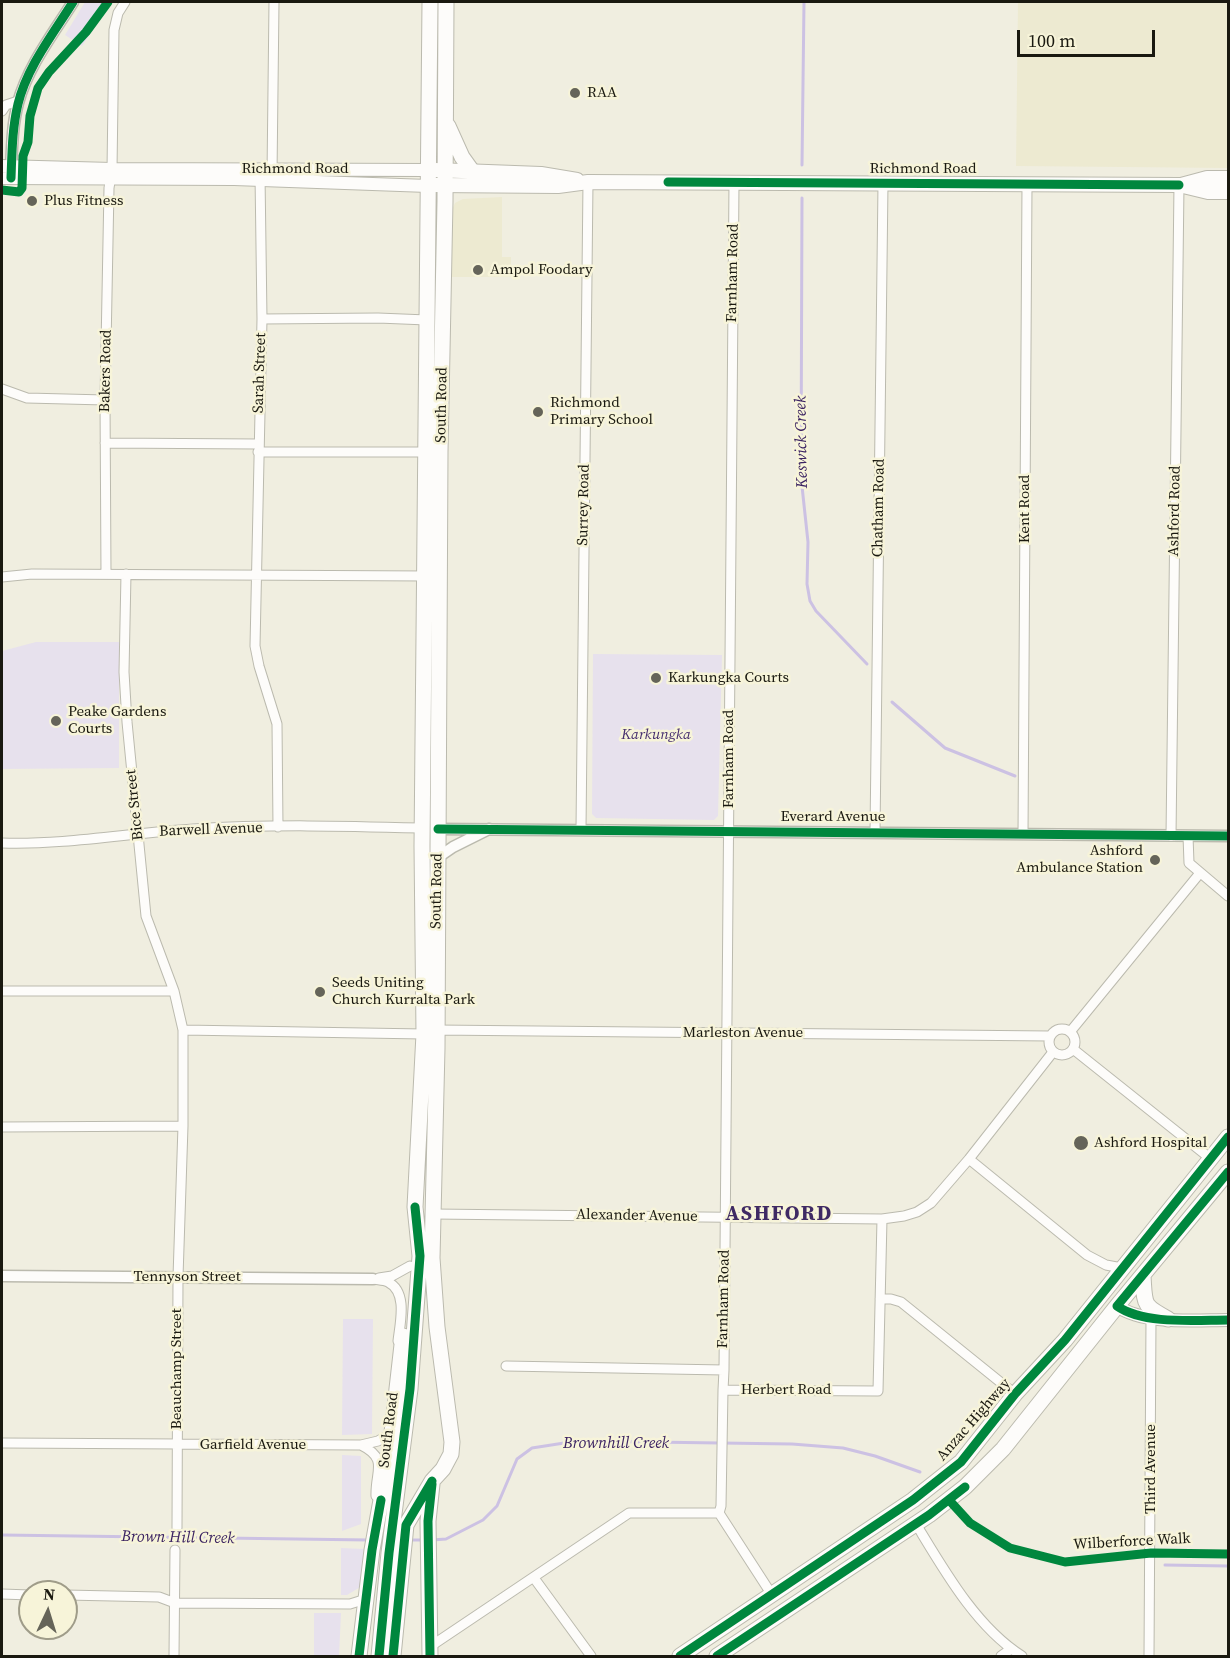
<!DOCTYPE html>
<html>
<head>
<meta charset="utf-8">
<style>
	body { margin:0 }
	#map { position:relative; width:1230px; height:1658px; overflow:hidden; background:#f0eee0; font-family:"Source Serif 4",serif }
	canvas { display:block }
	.frame { position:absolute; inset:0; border:3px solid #1a1910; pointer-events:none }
	.north { position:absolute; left:18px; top:1580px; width:60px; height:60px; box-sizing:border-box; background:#f7f4d9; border:2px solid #9f9c89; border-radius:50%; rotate:4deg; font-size:16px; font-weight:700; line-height:24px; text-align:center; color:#1a1910 }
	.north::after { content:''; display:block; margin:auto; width:21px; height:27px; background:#656459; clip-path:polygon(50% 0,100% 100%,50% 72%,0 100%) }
	.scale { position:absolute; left:1017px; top:30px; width:138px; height:27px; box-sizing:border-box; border:3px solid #1a1910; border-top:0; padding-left:8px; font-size:18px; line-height:21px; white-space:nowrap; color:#1a1910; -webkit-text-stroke:4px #f7f4d9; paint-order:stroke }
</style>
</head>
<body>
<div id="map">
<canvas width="1230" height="1658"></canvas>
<div class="frame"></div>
<div class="north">N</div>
<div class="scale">100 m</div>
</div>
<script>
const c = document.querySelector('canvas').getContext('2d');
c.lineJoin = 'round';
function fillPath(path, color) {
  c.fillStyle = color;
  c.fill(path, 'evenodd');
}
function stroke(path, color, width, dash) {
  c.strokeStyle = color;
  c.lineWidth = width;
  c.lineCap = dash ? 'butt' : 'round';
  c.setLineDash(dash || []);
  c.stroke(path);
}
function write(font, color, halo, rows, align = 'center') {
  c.font = font + ' "Source Serif 4",serif';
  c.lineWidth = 5;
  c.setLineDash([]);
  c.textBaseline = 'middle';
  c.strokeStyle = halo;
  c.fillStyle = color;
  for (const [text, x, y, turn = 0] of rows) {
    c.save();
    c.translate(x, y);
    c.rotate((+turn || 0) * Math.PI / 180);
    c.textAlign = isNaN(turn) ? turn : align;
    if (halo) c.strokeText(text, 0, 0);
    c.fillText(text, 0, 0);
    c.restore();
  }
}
const built = new Path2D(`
	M1018 2H1228V168L1016 166Z
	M502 197V257H511V277H449L451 212 455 203 463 199Z`);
const green = new Path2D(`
	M85 2H112L82 46 65 35Z
	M36 642H119V768L2 769V651Z
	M593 654 722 655 718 816 714 820 596 818 592 814Z
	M343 1319H373L372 1434 342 1435Z
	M342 1455 361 1456V1524L342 1531Z
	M341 1548 364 1549 362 1586 347 1595H341Z
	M314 1613H341L339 1656H314Z`);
const stream = new Path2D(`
	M802 165 804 2
	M802 198 801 477 808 542 807 584 810 601 816 611 867 664
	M892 702 945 748 1015 776
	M2 1535 369 1540
	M408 1540H423
	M432 1540 446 1539 483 1520 497 1506 517 1459 532 1448 577 1441 792 1444 843 1448 875 1456 920 1472
	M1165 1565 1228 1566`);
const minor = new Path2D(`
	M2 111 6 105 18 101
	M260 175 262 319 255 646 259 666 277 724 278 827
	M272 175 274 2
	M262 319 378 318 427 320
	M2 389 27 398 105 400
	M105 443 258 444
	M258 452H430
	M106 574 105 400 109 188 112 169 114 30 118 13 125 2
	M126 574 124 672 127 722 146 916 174 991 183 1030V1126L178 1277 177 1528
	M2 577 32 574 428 576
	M581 829 588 182
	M875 832 883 184
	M1023 834 1027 185
	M1171 836 1179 185
	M1188 836 1189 863 1228 896
	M2 843C66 845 129 833 193 829 269 824 346 826 422 828
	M2 991H174
	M1049 1042a13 13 0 1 1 26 0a13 13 0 1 1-26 0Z
	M183 1030 424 1034 436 1030 1050 1036
	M1070 1032 1200 873
	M1073 1049 1211 1159
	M2 1127 183 1126
	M969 1159 1087 1255 1106 1265 1122 1268
	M433 1214 882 1219 904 1216 917 1212 931 1203 969 1159 1053 1052
	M379 1278 392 1276 410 1266
	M373 1279C377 1280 384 1280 388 1282 408 1292 400 1323 398 1341
	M880 1299H891L901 1302 1015 1394
	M506 1366 724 1370 723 1390 878 1391 882 1219
	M724 1370 734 183
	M723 1390 721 1506 719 1513 772 1595
	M2 1443 361 1445 378 1441 392 1433
	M361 1445C389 1459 375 1471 376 1496
	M916 1524C944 1570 976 1627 1022 1656
	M534 1578 591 1656
	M2 1594 30 1595
	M66 1595 159 1597 175 1603 350 1604 366 1599
	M431 1646 629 1513H719
	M174 1656 175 1550
	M1001 1656 1011 1649
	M1149 1656 1151 1318`);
const tertiary = new Path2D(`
	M11 172C12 149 12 126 18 103 28 66 53 34 73 2
	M438 829 1228 836
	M437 858 453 847 489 829
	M2 1276 373 1279`);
const secondary = new Path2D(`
	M2 166 112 169 428 170
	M2 178 234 179 428 186
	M1117 1306C1144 1325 1196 1320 1228 1320`);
const primary = new Path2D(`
	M435 170 541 174 577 180
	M434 185 558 186 588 182 1179 185 1208 192H1228
	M1181 185 1207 178H1228`);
const trunk = new Path2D(`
	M448 126 462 157 472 171
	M1143 1276C1145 1305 1142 1305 1168 1319
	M359 1656 372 1550 390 1450 403 1336
	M379 1656 389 1553 410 1389 420 1256 415 1207 424 1034 422 846 430 2
	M393 1656 406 1525 432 1481 443 1469 451 1454 452 1442 437 1327 432 1258 437 1048 440 452 445 201 446 2
	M430 1656 428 1521 432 1484
	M680 1656 913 1500 961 1462 1015 1394 1065 1340 1228 1137
	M717 1656 929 1515 965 1487 1003 1449 1117 1306 1228 1172`);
const cycleway = new Path2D(`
	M11 178C12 153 12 129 18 104 27 67 53 34 73 2
	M668 182 1179 185
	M2 190 19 192 22 188 23 156 28 142 30 116 38 88 49 72 86 32 108 2
	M438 829 1228 836
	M1228 1172 1117 1306C1144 1325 1196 1320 1228 1320
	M949 1500 970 1523 1010 1548 1065 1562 1151 1553 1228 1554
	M359 1656 372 1550 381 1500
	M379 1656 389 1553 410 1389 420 1256 415 1207
	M393 1656 406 1525 432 1481
	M430 1656 428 1521 432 1484
	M680 1656 913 1500 961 1462 1015 1394 1065 1340 1228 1137
	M717 1656 929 1515 965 1487`);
const markers = [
	[575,93,6,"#656459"],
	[32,201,6,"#656459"],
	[478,270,6,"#656459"],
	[538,412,6,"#656459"],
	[656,678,6,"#656459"],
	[56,721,6,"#656459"],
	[1155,860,6,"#656459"],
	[320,992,6,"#656459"],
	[1081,1143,8,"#656459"]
];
const poiNames = [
	["RAA",587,93],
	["Plus Fitness",44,201],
	["Ampol Foodary",490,270],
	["Richmond",550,403],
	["Primary School",550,420],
	["Karkungka Courts",668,678],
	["Peake Gardens",68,712],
	["Courts",68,729],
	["Ashford",1143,851,"right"],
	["Ambulance Station",1143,868,"right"],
	["Seeds Uniting",332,983],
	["Church Kurralta Park",332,1000],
	["Ashford Hospital",1094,1143]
];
const streetNames = [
	["Richmond Road",295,169],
	["Richmond Road",923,169],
	["Farnham Road",733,273,-89],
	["Bakers Road",106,371,-89],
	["Sarah Street",260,373,-88],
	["South Road",442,405,-89],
	["Surrey Road",584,505,-89],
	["Chatham Road",879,508,-89],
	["Kent Road",1025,509,-90],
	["Ashford Road",1175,511,-89],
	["Farnham Road",729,759,-90],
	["Bice Street",135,805,-96],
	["Everard Avenue",833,817],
	["Barwell Avenue",211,830,-2],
	["South Road",437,891,-89],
	["Marleston Avenue",743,1033],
	["Alexander Avenue",637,1216,1],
	["Tennyson Street",187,1277],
	["Farnham Road",724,1299,-89],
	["Beauchamp Street",177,1369,-90],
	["Herbert Road",786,1390],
	["Anzac Highway",974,1420,-49],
	["South Road",389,1430,-83],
	["Garfield Avenue",253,1445],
	["Third Avenue",1151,1469,-90],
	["Wilberforce Walk",1132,1542,-3]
];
const parkNames = [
	["Karkungka",656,735]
];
const waterNames = [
	["Keswick Creek",802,442,-91],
	["Brownhill Creek",616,1444],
	["Brown Hill Creek",178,1538,1]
];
const districtNames = [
	["ASHFORD",779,1215]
];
fillPath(built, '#edead1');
fillPath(green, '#e7e1ed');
stroke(stream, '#ccc1e3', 3);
stroke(minor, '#bbbaae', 11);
stroke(tertiary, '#bbbaae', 13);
stroke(secondary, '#bbbaae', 14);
stroke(primary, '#bbbaae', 16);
stroke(trunk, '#bbbaae', 17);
stroke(minor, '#fdfcfa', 9);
stroke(tertiary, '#fdfcfa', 10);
stroke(secondary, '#fdfcfa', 12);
stroke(primary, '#fdfcfa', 14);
stroke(trunk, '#fdfcfa', 15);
stroke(cycleway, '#00873e', 9);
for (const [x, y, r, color] of markers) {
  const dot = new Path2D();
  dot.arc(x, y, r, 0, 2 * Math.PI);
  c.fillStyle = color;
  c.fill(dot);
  stroke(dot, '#f7f4d9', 2);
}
write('15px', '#1a1910', '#f7f4d9', poiNames, 'left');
write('15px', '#1a1910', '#f7f4d9', streetNames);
write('italic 15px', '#452d6e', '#f7f4d9', parkNames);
write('italic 16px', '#3b2362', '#f7f4d9', waterNames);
c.letterSpacing = '1.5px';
write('bold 21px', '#3f2a64', '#f7f4d9', districtNames);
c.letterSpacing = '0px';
</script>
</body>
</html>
